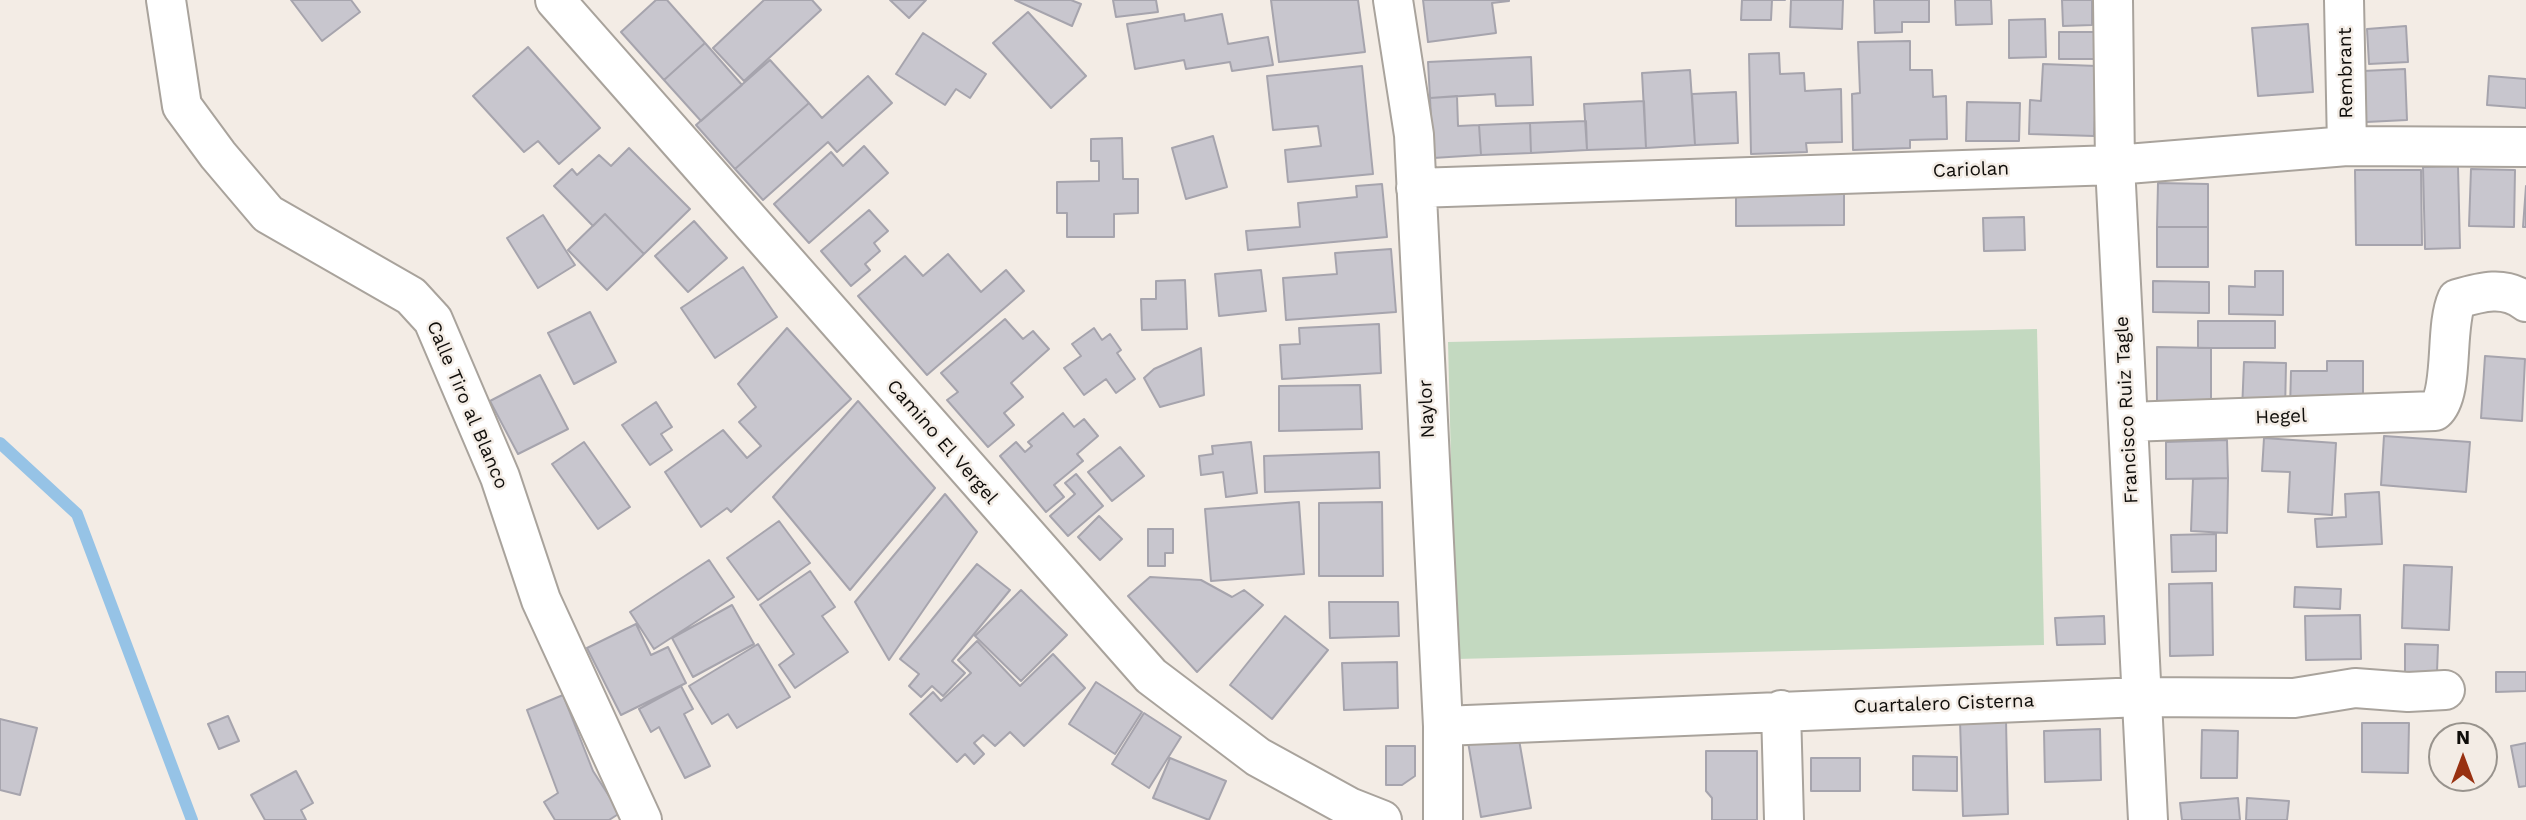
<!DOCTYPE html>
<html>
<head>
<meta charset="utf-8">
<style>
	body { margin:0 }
	#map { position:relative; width:2526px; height:820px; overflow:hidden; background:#f3ece5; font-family:"Work Sans",sans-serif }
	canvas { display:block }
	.north { position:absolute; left:2428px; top:722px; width:70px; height:70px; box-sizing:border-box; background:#f3ece5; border:2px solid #98938d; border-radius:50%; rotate:0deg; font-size:19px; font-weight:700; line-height:28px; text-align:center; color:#0f0d0a }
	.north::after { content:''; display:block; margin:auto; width:24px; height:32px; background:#983111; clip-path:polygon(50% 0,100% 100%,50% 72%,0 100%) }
</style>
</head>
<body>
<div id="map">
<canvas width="2526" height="820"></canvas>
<div class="north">N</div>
</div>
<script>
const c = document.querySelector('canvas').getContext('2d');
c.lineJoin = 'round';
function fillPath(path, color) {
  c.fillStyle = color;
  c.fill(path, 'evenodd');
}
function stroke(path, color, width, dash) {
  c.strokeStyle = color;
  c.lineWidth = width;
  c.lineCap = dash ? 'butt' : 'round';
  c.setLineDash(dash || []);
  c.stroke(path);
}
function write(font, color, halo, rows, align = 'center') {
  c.font = font + ' "Work Sans",sans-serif';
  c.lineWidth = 5;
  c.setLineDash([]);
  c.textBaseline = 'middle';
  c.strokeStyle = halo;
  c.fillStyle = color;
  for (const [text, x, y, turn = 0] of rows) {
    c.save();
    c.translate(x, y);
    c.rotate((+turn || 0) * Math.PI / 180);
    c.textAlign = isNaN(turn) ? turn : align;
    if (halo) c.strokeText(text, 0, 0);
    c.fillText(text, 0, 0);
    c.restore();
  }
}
const green = new Path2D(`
	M2037 329 2044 645 1456 659 1448 342Z`);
const stream = new Path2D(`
	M0 443 77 514 192 820`);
const building = new Path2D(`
	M291 0H351L360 12 322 41Z
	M656 0H667L705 43 664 80 621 32Z
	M764 0H812L821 10 744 81 713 48Z
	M890 0H926L909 18Z
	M1015 0H1071L1081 4 1072 26Z
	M1113 0H1156L1158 12 1116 17Z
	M1271 0H1358L1365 52 1279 62Z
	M1423 0H1509V1L1492 3 1496 33 1428 42Z
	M1742 0H1785H1772L1771 20H1741Z
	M1791 0H1843L1842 29 1790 27Z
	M1874 0H1929V22H1902V32L1875 33Z
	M1955 0H1991L1992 24 1956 25Z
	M2062 0H2092V25L2063 26Z
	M1028 12 1086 76 1051 108 993 43Z
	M1184 14 1185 21 1222 14 1228 44 1268 37 1273 65 1232 71 1230 62 1186 69 1184 60 1135 69 1127 24Z
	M2045 19 2046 57 2009 58V20Z
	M2308 24 2313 92 2258 96 2252 28Z
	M2406 26 2408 62 2369 64 2367 29Z
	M2059 32H2097V59H2059Z
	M923 33 986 74 970 98 956 89 945 105 896 74Z
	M1910 41V70H1932L1933 97 1946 96 1947 139 1910 140V148L1853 150 1852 94 1860 93 1858 42Z
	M705 43 742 85 701 121 664 80Z
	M528 47 600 128 559 164 538 141 524 152 473 96Z
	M1779 53 1780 74 1804 73 1805 91 1841 89 1842 142 1806 143 1807 152 1751 154 1749 54Z
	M1531 57 1533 105 1496 106 1495 94 1430 98 1428 62Z
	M770 60 809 103 735 169 696 125Z
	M2043 64 2097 66 2094 136 2029 134 2030 100 2041 101Z
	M1362 66 1373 174 1288 182 1285 150 1321 146 1318 126 1273 130 1267 76Z
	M2405 69 2407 120 2366 122 2363 71Z
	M1690 70 1695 145 1646 148 1642 73Z
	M868 76 892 103 837 152 828 142 763 200 735 169 809 103 822 118Z
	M2489 76 2526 79V108L2487 105Z
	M1736 92 1738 143 1695 145 1692 94Z
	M1457 96 1458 126 1479 125 1481 155 1433 158 1430 98Z
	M1644 101 1646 148 1587 150 1584 104Z
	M1967 102 2020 103 2019 141H1966Z
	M1586 121 1587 150 1531 153 1530 123Z
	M1530 123 1531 153 1481 155 1479 125Z
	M1213 136 1227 187 1186 199 1172 148Z
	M1122 138 1123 179H1138V213L1114 214V237H1067V213H1057V182L1099 181V161H1091V139Z
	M864 146 888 173 809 243 774 204 831 152 843 166Z
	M629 148 690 209 644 254 605 214 593 226 554 186 572 169 577 175 599 155 611 166Z
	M2458 166 2460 248 2425 249 2423 167Z
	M2471 169 2515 170 2514 227 2469 226Z
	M2355 170H2421L2422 245H2356Z
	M2158 183 2208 184V227H2157Z
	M1382 184 1387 237 1248 250 1246 231 1300 227 1298 203 1357 197 1356 186Z
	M2526 186V227H2523Z
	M1844 193V225L1736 226V194Z
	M869 210 888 231 874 243 880 251 865 264 870 270 851 286 821 251Z
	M605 214 644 254 607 290 568 250Z
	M543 215 575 265 538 288 507 238Z
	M2024 217 2025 250 1984 251 1983 218Z
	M694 221 727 258 688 292 655 256Z
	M2157 227H2208V267H2157Z
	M1391 249 1396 312 1286 320 1283 278 1337 274 1335 253Z
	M948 254 981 292 1006 270 1024 291 927 375 858 296 905 256 923 276Z
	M743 267 777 317 715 358 681 308Z
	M1261 270 1266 311 1219 316 1215 274Z
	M2255 271H2283V315L2229 314V286L2255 287Z
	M1185 280 1187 329 1142 330 1141 299H1156V281Z
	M2153 281 2209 282V313L2153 312Z
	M590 312 616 362 574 384 548 333Z
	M1005 319 1023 339 1033 331 1049 349 1011 383 1023 397 1004 413 1014 425 988 447 947 400 958 392 941 373Z
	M2198 321H2275V348H2198Z
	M1379 324 1381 373 1282 379 1280 345 1300 344 1299 328Z
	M787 328 851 399 731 512 727 508 701 527 665 472 723 430 747 458 761 446 739 422 756 407 738 384Z
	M1094 328 1102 340 1110 334 1121 350 1117 353 1135 379 1116 393 1106 379 1084 395 1064 368 1081 356 1072 344Z
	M2157 347 2211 348V402H2157Z
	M1201 348 1204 395 1160 407 1144 378 1154 369Z
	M2485 356 2525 359 2522 421 2481 418Z
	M2327 361H2363V409H2290L2291 371H2327Z
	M2244 362 2286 363 2285 413 2242 411Z
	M540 375 568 429 518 454 490 401Z
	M1360 385 1362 429 1279 431V386Z
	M858 401 935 488 850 590 773 497Z
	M656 402 672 427 661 434 672 450 650 465 622 425Z
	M1063 413 1074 427 1084 419 1098 436 1077 454 1083 461 1054 485 1064 497 1046 512 1000 456 1016 442 1025 452 1032 446 1028 442Z
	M2384 436 2470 442 2466 492 2381 485Z
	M2264 438 2336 443 2332 515 2288 512 2290 472 2262 471Z
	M2227 440 2228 478 2166 479V442Z
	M584 442 630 507 598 529 552 464Z
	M1251 442 1257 493 1226 497 1223 472 1201 475 1199 456 1213 454 1212 446Z
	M1120 447 1144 476 1112 501 1088 472Z
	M1379 452 1380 488 1265 492 1264 456Z
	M1076 474 1103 506 1068 536 1050 516 1075 494 1065 483Z
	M2228 478 2227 533 2191 531 2193 479Z
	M2379 492 2382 544 2317 547 2315 519 2346 517 2345 494Z
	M945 494 977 532 889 660 855 602Z
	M1299 502 1304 574 1211 581 1205 509Z
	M1382 502 1383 576H1319V503Z
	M1099 516 1122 539 1100 560 1078 537Z
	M779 521 810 563 758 600 727 558Z
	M1148 529H1173V553H1165V566H1148Z
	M2216 534V571L2172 572 2171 535Z
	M709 560 734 597 654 649 630 612Z
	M977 564 1010 590 952 661 965 673 943 696 932 686 921 697 909 686 919 674 900 659Z
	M2404 565 2452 567 2449 630 2402 628Z
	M810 571 835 607 822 616 848 652 795 688 779 665 794 654 760 605Z
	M1150 577 1201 580 1232 597 1244 590 1263 605 1197 672 1128 596Z
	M2212 583 2213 655 2170 656 2169 584Z
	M2295 587 2341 589 2340 609 2294 607Z
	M1021 590 1067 635 1021 681 975 636Z
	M1329 602H1398L1399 636 1330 638Z
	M732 605 754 644 693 677 672 638Z
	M2360 615 2361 659 2306 660 2305 616Z
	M1285 616 1328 650 1272 719 1230 685Z
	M2104 616 2105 644 2057 645 2055 618Z
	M636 624 651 655 668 647 686 683 621 715 587 648Z
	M977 641 1020 686 1053 654 1085 688 1024 746 1010 732 995 746 983 735 974 743 984 754 974 764 965 754 957 762 910 714 933 692 941 701 971 673 958 660Z
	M758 644 790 697 737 728 728 714 712 724 689 686Z
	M2405 644 2438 645 2437 672H2405Z
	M1397 662 1398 708 1344 710 1342 663Z
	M2496 672H2526V691L2496 692Z
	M1096 682 1142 712 1115 754 1069 724Z
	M681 686 693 709 684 714 710 766 685 778 659 727 651 732 639 709Z
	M563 695 593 771 620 813 609 820H555L544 802 558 793 527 710Z
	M1144 713 1181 737 1149 788 1112 764Z
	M228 716 239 741 219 749 208 724Z
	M0 719 37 728 20 795 0 790Z
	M2006 720 2008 814 1963 816 1960 721Z
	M2362 723H2409L2408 773 2362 772Z
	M2100 729 2101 780 2045 782 2044 731Z
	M2202 730 2238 731 2237 778H2201Z
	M1518 734 1531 808 1481 817 1468 742Z
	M2526 743V786L2519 787 2511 746Z
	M1386 746H1415V776L1402 785H1386Z
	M1706 751H1757V820H1712V798L1706 791Z
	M1913 756 1957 757V791L1913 790Z
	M1170 758 1226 781 1209 820 1153 798Z
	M1811 758H1860V791H1811Z
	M296 771 313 803 301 810 306 820H265L251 795Z
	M2238 798 2240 820H2182L2180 803Z
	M2247 798 2289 801 2287 820H2246Z`);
const minor = new Path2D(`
	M166 0 182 106 218 155 268 214 411 296 433 320 500 477 541 600 642 820
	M555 0 1151 676 1258 757 1349 807 1382 820
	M1393 0 1414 135 1443 726V820
	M2113 0 2115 165 2148 820
	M2344 0 2347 146
	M1416 188 2115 165 2347 146 2526 147
	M2128 422 2435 411C2455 393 2444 328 2457 299 2481 292 2505 285 2526 302
	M1781 710 1784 820
	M1443 726 2141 697 2294 698 2355 688 2408 692 2445 690`);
const streetNames = [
	["Rembrant",2346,73,-91],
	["Cariolan",1971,170,-2],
	["Calle Tiro al Blanco",467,405,67],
	["Naylor",1427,409,-93],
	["Francisco Ruiz Tagle",2127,410,-93],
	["Hegel",2281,417,-2],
	["Camino El Vergel",942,442,49],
	["Cuartalero Cisterna",1944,704,-2]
];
fillPath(green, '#c3d9c0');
stroke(stream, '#96c3e6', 12);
fillPath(building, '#c8c6ce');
stroke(building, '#a6a4ad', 2);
stroke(minor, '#a9a39c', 42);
stroke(minor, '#fff', 38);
write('19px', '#0f0d0a', '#f3ece5', streetNames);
</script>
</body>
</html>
